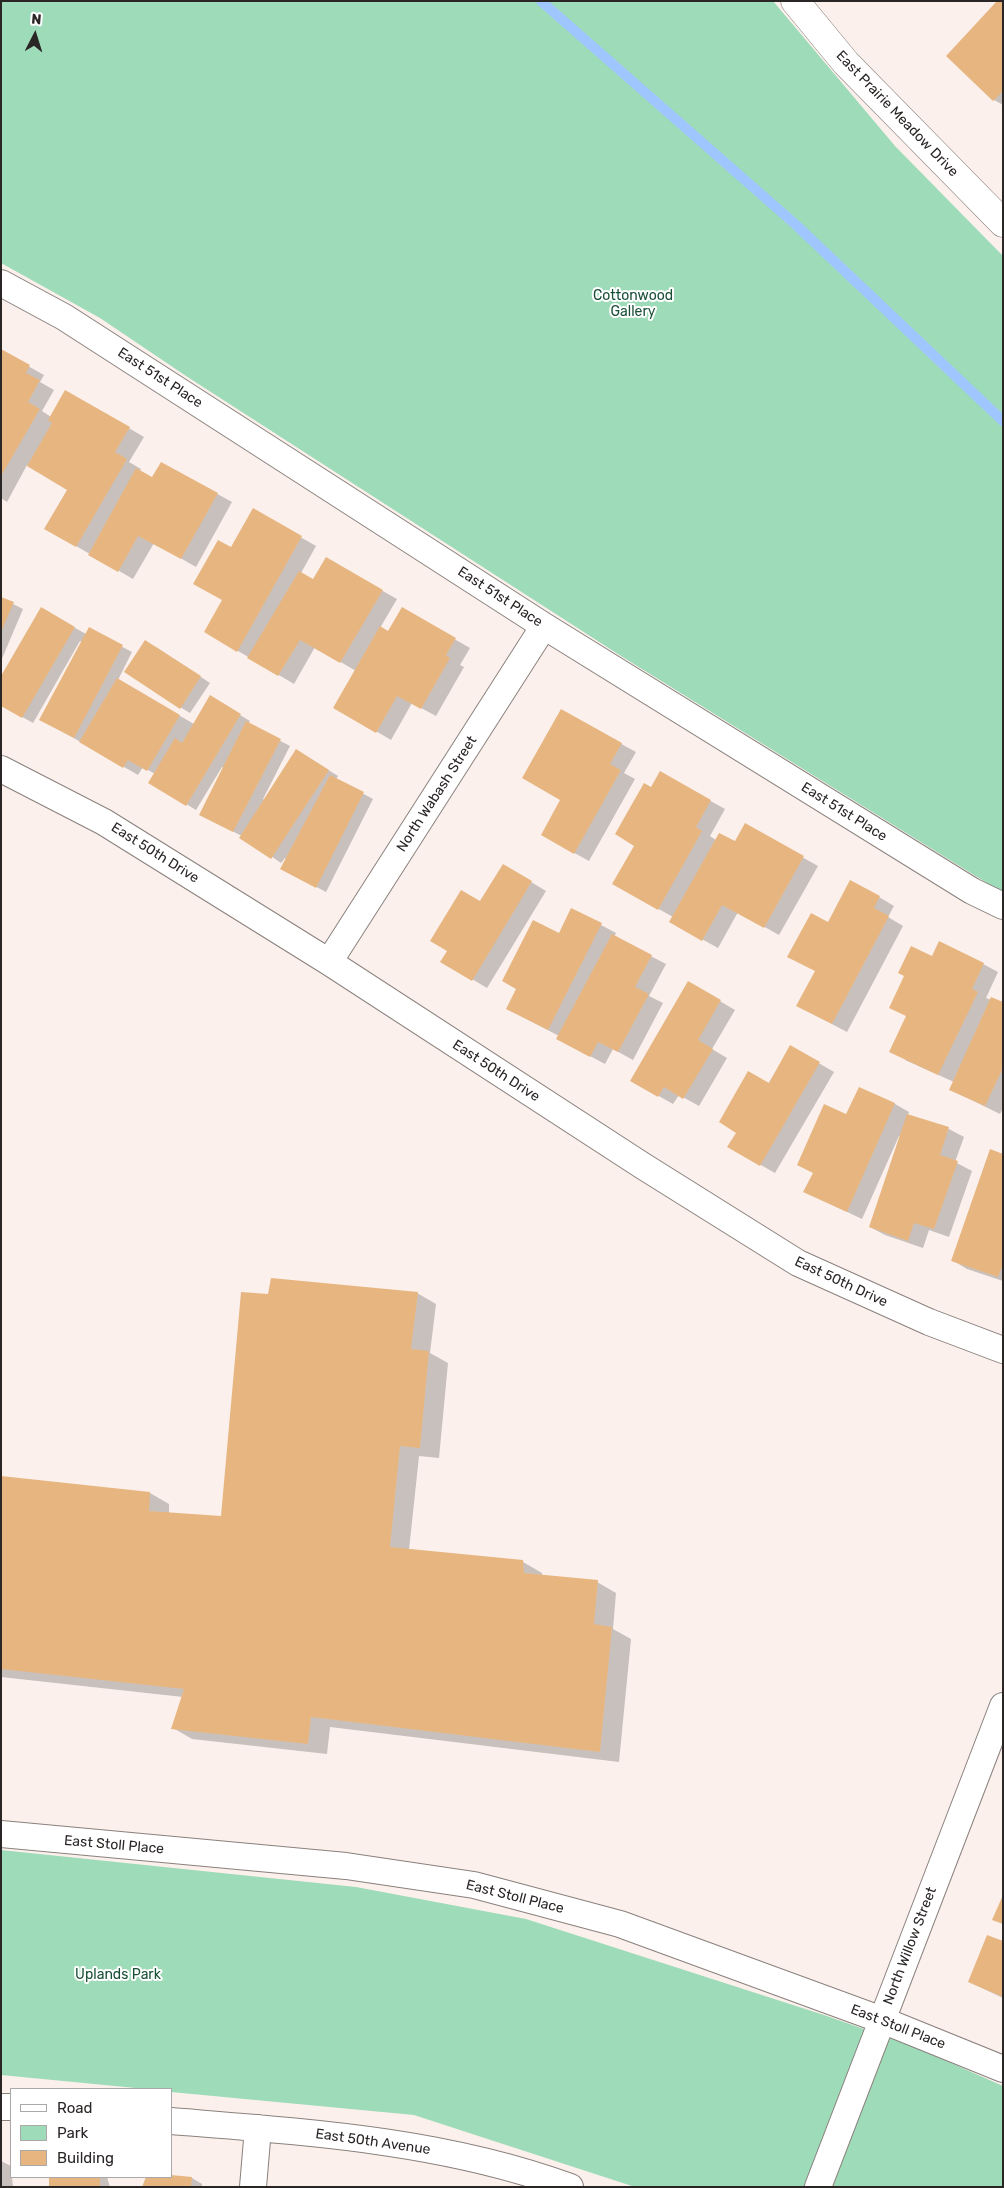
<!DOCTYPE html>
<html>
<head>
<meta charset="utf-8">
<style>
	body { margin:0 }
	#map { position:relative; width:1004px; height:2188px; overflow:hidden; background:#fbf0ec; font-family:Rubik,sans-serif }
	canvas { display:block }
	.frame { position:absolute; inset:0; border:2px solid #2a2625; pointer-events:none }
	.legend { position:absolute; left:10px; top:2088px; width:162px; height:90px; box-sizing:border-box; background:#fff; border:1px solid #aaa8a8; margin:0; padding:6px 9px; list-style:none; font-size:15px; color:#2a2625 }
	.legend li { display:flex; align-items:center; gap:10px; height:25px }
	.legend b { width:25px; border:1px solid #aaa8a8 }
	.north { position:absolute; left:10px; top:10px; width:50px; height:50px; -webkit-text-stroke:4px #fff; paint-order:stroke; rotate:5deg; font-size:14px; font-weight:700; line-height:20px; text-align:center; color:#2a2625 }
	.north::after { content:''; display:block; margin:auto; width:18px; height:22px; background:#2a2625; clip-path:polygon(50% 0,100% 100%,50% 72%,0 100%) }
</style>
</head>
<body>
<div id="map">
<canvas width="1004" height="2188"></canvas>
<div class="frame"></div>
<ul class="legend">
<li><b style="height:6px;background:#fff"></b>Road</li>
<li><b style="height:14px;background:#9edbb9"></b>Park</li>
<li><b style="height:14px;background:#e7b680"></b>Building</li>
</ul>
<div class="north">N</div>
</div>
<script>
const c = document.querySelector('canvas').getContext('2d');
c.lineJoin = 'round';
function fillPath(path, color) {
  c.fillStyle = color;
  c.fill(path, 'evenodd');
}
function stroke(path, color, width, dash) {
  c.strokeStyle = color;
  c.lineWidth = width;
  c.lineCap = dash ? 'butt' : 'round';
  c.setLineDash(dash || []);
  c.stroke(path);
}
function write(font, color, halo, rows, align = 'center') {
  c.font = font + ' Rubik,sans-serif';
  c.lineWidth = 4;
  c.setLineDash([]);
  c.textBaseline = 'middle';
  c.strokeStyle = halo;
  c.fillStyle = color;
  for (const [text, x, y, turn = 0] of rows) {
    c.save();
    c.translate(x, y);
    c.rotate((+turn || 0) * Math.PI / 180);
    c.textAlign = isNaN(turn) ? turn : align;
    if (halo) c.strokeText(text, 0, 0);
    c.fillText(text, 0, 0);
    c.restore();
  }
}
const green = new Path2D(`
	M1 1H773L895 146 1003 256V893L621 656 186 376 100 318 1 263Z
	M1 1850 356 1887 526 1919 824 2015 915 2047 1003 2086V2187H635L414 2115 171 2092V2089H146L1 2075Z`);
const shadow = new Path2D(`
	M1003 1V105L994 100Z
	M1 351 44 375 40 382 54 390 42 411 51 417 66 391 144 437 129 462 141 469 140 471 153 479 161 463 232 502 196 567 154 543 133 579 45 528 68 489 27 465 7 502 1 498Z
	M253 510 316 546 301 573 313 580 326 559 397 599 380 628 388 632 402 609 470 648 460 665 464 667 436 716 412 703 391 740 335 707 356 671 315 647 294 684 206 632 224 600 231 549Z
	M1 598 23 609 1 661Z
	M41 609 86 634 89 629 132 652 118 680 194 724 210 697 250 721 248 724 290 746 263 799 265 800 306 756 338 776 336 779 373 799 326 892 292 874 287 859 285 858 281 863 242 836 210 820 224 768 222 767 196 810 150 782 155 774 143 767 138 775 51 725 82 642 80 641 33 723 1 705Z
	M156 647 210 683 190 713 180 707Z
	M561 711 636 752 624 773 635 779 589 861 542 835 562 800Z
	M660 773 725 809 710 836 716 840 735 843 745 825 818 866 779 935 738 912 718 948 671 922 673 917 614 884 636 845 651 789Z
	M503 865 546 891 487 988 442 961Z
	M879 897 894 906 888 917 903 926 847 1032 813 1014 816 971 828 923Z
	M571 909 616 933 614 937 666 964 649 996 663 1003 633 1060 613 1049 605 1064 573 1047 559 1036 523 1017Z
	M933 958 983 964 998 972 986 998 1003 1004V1108L1000 1114 951 1090 954 1082 905 1060Z
	M689 983 735 1010 712 1049 727 1058 699 1106 679 1095 673 1104 632 1081Z
	M791 1047 834 1072 775 1173 729 1147Z
	M859 1088 895 1104 909 1112 908 1115 949 1129 964 1137 955 1162 972 1171 949 1237 929 1230 923 1248 885 1235 870 1227 901 1137 899 1136 862 1219 805 1192 814 1173 799 1165 847 1116Z
	M1003 1155V1281L967 1269 952 1260Z
	M417 1293 436 1304 430 1353 448 1363 439 1458 419 1456 409 1550 523 1562 542 1573V1576L597 1582 616 1593 613 1629 631 1639 619 1762 330 1727 327 1754 192 1739 173 1728 183 1697 1 1677V1477L150 1493 169 1504V1514L222 1518 269 1295Z
	M1003 1942V1998L969 1982Z
	M1 2161 11 2166 13 2187H1Z
	M51 2177H107L110 2187H50Z
	M147 2177 192 2178 202 2184V2187H145Z`);
const stream = new Path2D(`
	M541 1 795 224 1003 421`);
const building = new Path2D(`
	M997 1H1003V91L993 101 946 56Z
	M1 349 30 365 26 373 40 380 28 402 40 409 1 476Z
	M65 390 130 427 115 452 127 459 76 547 44 529 67 490 27 466 52 423 48 420Z
	M161 462 218 493 181 559 138 536 118 572 88 555 136 468 152 477Z
	M253 508 302 536 237 652 204 632 222 600 193 584 218 540 231 547Z
	M326 557 383 590 340 663 300 640 278 676 247 658 299 571 313 579Z
	M1 597 14 602 1 632Z
	M41 607 75 627 22 718 1 706V676Z
	M402 607 456 638 446 655 450 658 421 709 397 696 376 733 333 708 380 626 388 631Z
	M89 627 123 645 74 738 39 720Z
	M145 640 201 676 180 709 124 672Z
	M117 678 180 715 147 771 128 760 123 768 79 742Z
	M210 695 241 714 186 806 148 783 175 738 182 743Z
	M561 709 622 743 610 764 621 770 574 854 541 835 560 800 522 778Z
	M246 721 281 739 233 832 199 815Z
	M296 749 329 770 271 859 239 838Z
	M660 771 711 800 696 827 702 831 658 910 612 884 634 846 615 834 644 783 651 787Z
	M330 775 364 792 316 888 280 869Z
	M745 823 804 856 764 928 722 905 702 941 669 922 719 833 735 841Z
	M503 864 532 881 472 981 440 962 447 951 430 941 461 890 480 901Z
	M850 880 880 896 874 908 889 916 832 1024 796 1006 815 971 787 957 811 913 828 922Z
	M571 908 602 923 548 1030 506 1009 516 989 502 981 533 920 559 933Z
	M612 934 652 955 635 987 649 994 618 1052 598 1042 590 1057 556 1039Z
	M939 941 984 963 972 989 978 992 938 1075 889 1052 906 1016 889 1008 904 976 898 973 911 946 932 956Z
	M688 981 721 1000 698 1040 713 1049 683 1099 664 1087 658 1097 630 1081Z
	M991 997 1003 1002V1068L985 1106 949 1090Z
	M790 1045 820 1062 760 1166 727 1147 736 1133 719 1122 748 1071 769 1083Z
	M859 1087 895 1103 847 1212 803 1192 813 1173 797 1165 824 1104 846 1114Z
	M907 1114 949 1127 940 1155 958 1161 934 1229 914 1223 908 1241 869 1227Z
	M990 1149 1003 1154V1264L998 1277 951 1261Z
	M271 1278 418 1292 411 1349 429 1351 420 1448 400 1446 390 1547 523 1560 524 1573 598 1580 594 1624 612 1627 600 1752 311 1717 308 1744 171 1729 184 1689 1 1669V1476L150 1492 149 1511 221 1516 241 1292 268 1294Z
	M1003 1895V1924L992 1920Z
	M987 1935 1003 1941V1997L968 1982Z
	M171 2175 192 2177 191 2187H142L146 2177H171Z
	M49 2177H100V2187H49Z`);
const minor = new Path2D(`
	M1 283 64 317 544 626 972 891 1003 906
	M1 769 104 822 329 962 643 1166 798 1263 929 1322 1003 1350
	M329 962 544 626
	M1 1834 346 1866 474 1885 620 1924 882 2020 1003 2069
	M1 2107H11
	M171 2121C306 2132 442 2140 570 2187
	M253 2187 258 2128
	M818 2187 1003 1706`);
const tertiary = new Path2D(`
	M795 1 846 63 1003 223`);
const streetNames = [
	["East Prairie Meadow Drive",897,114,46],
	["East 51st Place",160,378,33],
	["East 51st Place",500,597,33],
	["North Wabash Street",437,794,-57],
	["East 51st Place",844,812,32],
	["East 50th Drive",155,853,32],
	["East 50th Drive",496,1071,33],
	["East 50th Drive",841,1282,25],
	["East Stoll Place",114,1845,5],
	["East Stoll Place",515,1897,14],
	["North Willow Street",910,1946,-69],
	["East Stoll Place",898,2027,21],
	["East 50th Avenue",373,2142,8]
];
const parkNames = [
	["Cottonwood",633,296],
	["Gallery",633,312],
	["Uplands Park",118,1975]
];
fillPath(green, '#9edbb9');
fillPath(shadow, '#0003');
stroke(stream, '#9fc6fe', 10);
fillPath(building, '#e7b680');
stroke(minor, '#8a817d', 28);
stroke(tertiary, '#8a817d', 29);
stroke(minor, '#fff', 26);
stroke(tertiary, '#fff', 28);
write('14px', '#2a2625', '#fff', streetNames);
write('14px', '#194f35', '#fff', parkNames);
</script>
</body>
</html>
